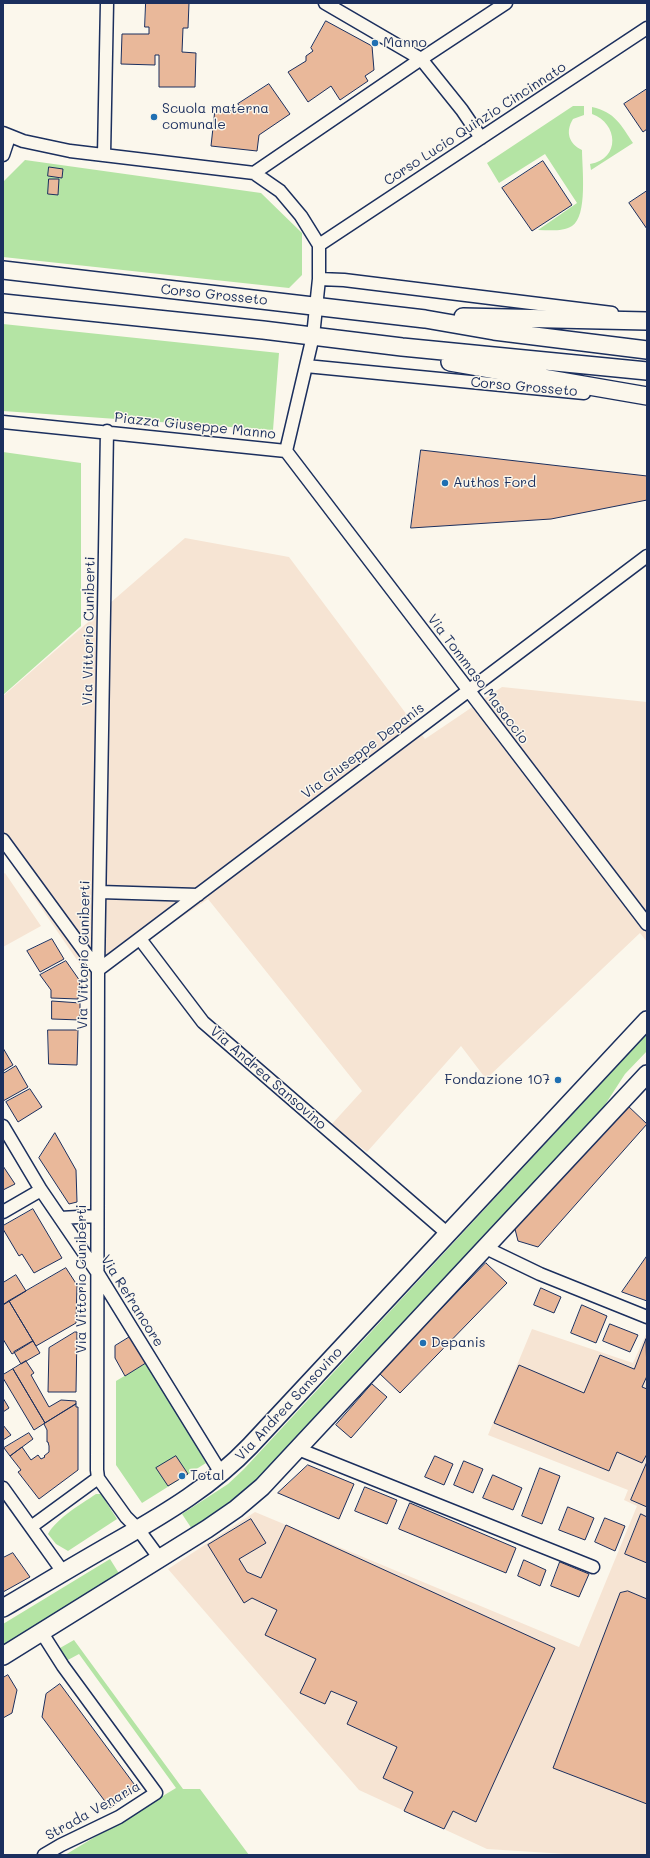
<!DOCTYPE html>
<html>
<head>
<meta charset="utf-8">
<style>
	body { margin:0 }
	#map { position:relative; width:650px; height:1858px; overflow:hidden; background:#fbf7ec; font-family:Mali,sans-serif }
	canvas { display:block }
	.frame { position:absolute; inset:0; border:4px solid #1b2f5e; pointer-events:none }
</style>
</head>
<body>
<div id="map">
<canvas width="650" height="1858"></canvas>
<div class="frame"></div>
</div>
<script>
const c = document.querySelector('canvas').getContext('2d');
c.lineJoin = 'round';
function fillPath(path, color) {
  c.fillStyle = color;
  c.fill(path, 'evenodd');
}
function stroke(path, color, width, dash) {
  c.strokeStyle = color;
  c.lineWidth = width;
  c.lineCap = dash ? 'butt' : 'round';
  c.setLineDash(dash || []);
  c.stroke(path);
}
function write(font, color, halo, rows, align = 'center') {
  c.font = font + ' Mali,sans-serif';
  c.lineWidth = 3;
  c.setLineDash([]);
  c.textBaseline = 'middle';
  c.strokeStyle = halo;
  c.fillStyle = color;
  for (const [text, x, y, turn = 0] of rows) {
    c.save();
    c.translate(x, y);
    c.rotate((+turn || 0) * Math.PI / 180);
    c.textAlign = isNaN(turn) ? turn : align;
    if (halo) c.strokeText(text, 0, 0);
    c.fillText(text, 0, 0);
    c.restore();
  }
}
const built = new Path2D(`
	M185 538 289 557 425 739 502 687 647 702V942L640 933 486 1079 461 1046 367 1152 331 1125 362 1091 208 899 90 979 3 852V696Z
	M5 873 41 926 3 947V874Z
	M532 1329 633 1363 647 1332V1855H581L487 1849 359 1790 168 1569 255 1512 579 1647 637 1506 624 1500 628 1490 488 1435Z`);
const green = new Path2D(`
	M573 106H584V115L573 119C565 132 569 144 582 150 582 168 588 216 572 226 562 232 549 230 538 230L577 203 545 154 499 183 487 163Z
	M592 107C615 112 621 125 633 143L591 170 590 164C621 159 618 123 592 114Z
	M25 160 261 193 302 233V275L289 288 3 257V182Z
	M3 324 279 353 273 430 3 411Z
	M3 452 81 463V626L3 695Z
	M647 1034V1051L625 1074 601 1111 240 1498 192 1529 182 1514 228 1484 244 1469Z
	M148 1362 206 1463 142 1503 116 1465V1381Z
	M96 1494H101L117 1519 68 1551 56 1544 48 1534C58 1517 80 1505 96 1494Z
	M110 1559 120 1575 3 1646V1624Z
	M74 1640 183 1789H200L249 1855H65L176 1788 79 1654 66 1661 60 1648Z`);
const building = new Path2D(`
	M146 3H189L188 28H183L182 52 196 53 195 87H159V55H155V65L121 64 122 34H149V27H145Z
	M326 21 372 46 374 70 365 76 368 81 340 100 331 86 308 102 288 72 306 61V56L313 51 311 48Z
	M269 84 290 114 259 135 257 151 211 146 215 109 233 111 240 107 238 104Z
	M647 89V129L643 132 624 104Z
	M543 161 572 205 532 231 502 188Z
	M49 167 63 169 62 178 48 176Z
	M49 179H59L58 195 48 194Z
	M647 191V229L629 203Z
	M421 450 647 476V500L551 519 411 528Z
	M52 939 64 959 40 972 27 951Z
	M66 961 80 981 78 999 51 998V990L40 975Z
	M52 1001 80 1003V1020L52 1019Z
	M48 1030H78L77 1065 49 1064Z
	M3 1048 13 1065 3 1071Z
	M16 1066 28 1087 3 1101V1074Z
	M30 1089 42 1107 18 1122 6 1102Z
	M627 1105 647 1124 538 1247 518 1241 515 1229Z
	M55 1133 76 1170 77 1202 69 1204 39 1158Z
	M3 1166 15 1184 3 1190Z
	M33 1209 62 1258 34 1273 22 1254 19 1256 3 1229V1226Z
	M647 1256V1301L622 1292Z
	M486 1263 507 1283 400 1393 379 1373Z
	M66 1268 77 1285 76 1323 36 1346 9 1301Z
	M16 1275 26 1291 3 1305V1283Z
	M541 1288 561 1297 554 1313 534 1305Z
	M9 1301 33 1341 12 1354 3 1339V1305Z
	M582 1305 607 1316 596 1343 571 1333Z
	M610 1324 638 1335 630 1352 603 1341Z
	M75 1332H77L76 1392H48L49 1348Z
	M133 1335 149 1361 125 1376 115 1358V1346Z
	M646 1339 647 1376 642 1387 647 1389V1454L642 1463 617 1452 609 1471 494 1423 519 1365 584 1393 600 1355 634 1369Z
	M33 1341 40 1353 21 1364 14 1352Z
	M26 1361 34 1373 31 1375 49 1407 61 1400 76 1401V1404L45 1423 13 1369Z
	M13 1369 45 1423 34 1430 3 1378V1375Z
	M372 1384 387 1397 351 1438 336 1425Z
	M3 1398 9 1408 3 1412Z
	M76 1404V1407H78V1470L39 1499 18 1472 21 1470 10 1456 22 1447 31 1460 38 1455 41 1459 45 1457 44 1456 49 1452V1446L48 1442H47V1430L44 1424Z
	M3 1425 11 1435 3 1440Z
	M29 1433 33 1439 10 1456 4 1448Z
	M176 1456 188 1474 168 1486 156 1468Z
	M435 1456 453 1464 444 1485 425 1477Z
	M464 1461 483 1469 473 1493 454 1485Z
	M647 1462V1507L631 1500Z
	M308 1465 354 1484 339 1519 278 1493Z
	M540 1468 560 1476 542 1524 522 1516Z
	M493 1475 522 1488 513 1510 483 1498Z
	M365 1487 397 1500 387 1524 355 1511Z
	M410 1503 516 1548 506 1573 399 1529Z
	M568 1507 594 1518 585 1540 559 1530Z
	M641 1514 647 1517V1563L625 1554Z
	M605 1518 625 1526 615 1551 595 1542Z
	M251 1519 266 1543 239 1559 247 1572 261 1578 286 1525 555 1648 476 1822 453 1811 444 1829 404 1811 413 1792 383 1778 397 1747 347 1724 357 1702 331 1691 325 1704 300 1693 316 1659 265 1635 277 1610 252 1598 244 1603 208 1545Z
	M13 1553 30 1577 3 1592V1558Z
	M524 1560 546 1570 540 1586 518 1576Z
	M560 1562 589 1574 579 1597 551 1586Z
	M628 1591 647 1599V1804L553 1768 620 1593Z
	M8 1675 17 1690 12 1713 3 1718V1678Z
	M60 1684 137 1788 110 1808 42 1717 46 1694Z`);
const street = new Path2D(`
	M325 3 421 59 462 110 481 138
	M3 133 23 141 70 151 254 173 280 191 301 216 319 245V279L313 336 286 451
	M3 155 9 137
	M104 155 107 3
	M254 173 421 59 506 3
	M319 245 647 28
	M319 279 344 280 612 313
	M306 366 584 393
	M3 422 286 451
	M107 431 98 970 97 1470 98 1478 126 1517 138 1529 160 1559
	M286 451 647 924
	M3 840 98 970 647 556
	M100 892 198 895
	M140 939 203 1022 448 1234
	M3 1126 41 1190 97 1272 221 1473
	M3 1212 41 1190
	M60 1218 97 1216
	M486 1248 540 1274 647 1317
	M298 1449 593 1567
	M3 1488 63 1572
	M31 1527 98 1478
	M42 1633 63 1666 156 1793 119 1817 61 1845 44 1855`);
const secondary = new Path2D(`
	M3 270 425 319 494 331 647 350
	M3 303 263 330 402 347 647 371
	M463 317 647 321
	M450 362 647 396
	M3 1608C42 1585 80 1562 119 1540 166 1513 213 1485 250 1446L647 1020
	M3 1656 207 1529 236 1509 262 1487 647 1074`);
const markers = [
	[375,43,4,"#1f6fb2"],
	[154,117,4,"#1f6fb2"],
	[445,483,4,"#1f6fb2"],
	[558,1080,4,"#1f6fb2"],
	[423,1343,4,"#1f6fb2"],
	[182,1476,4,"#1f6fb2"]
];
const poiNames = [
	["Manno",383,43],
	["Scuola materna",162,109],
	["comunale",162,125],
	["Authos Ford",453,483],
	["Fondazione 107",550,1080,"right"],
	["Depanis",431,1343],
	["Total",190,1476]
];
const streetNames = [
	["Corso Lucio Quinzio Cincinnato",475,124,-33],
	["Corso Grosseto",214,295,6],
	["Corso Grosseto",524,387,5],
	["Piazza Giuseppe Manno",195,426,6],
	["Via Vittorio Cuniberti",89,631,-89],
	["Via Tommaso Masaccio",478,679,53],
	["Via Giuseppe Depanis",363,751,-37],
	["Via Vittorio Cuniberti",84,955,-89],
	["Via Andrea Sansovino",268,1078,41],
	["Via Vittorio Cuniberti",82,1279,-90],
	["Via Refrancore",132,1301,58],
	["Via Andrea Sansovino",289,1404,-47],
	["Strada Venaria",93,1811,-29]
];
fillPath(built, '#f6e4d3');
fillPath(green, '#b4e4a4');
fillPath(building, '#e9b89a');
stroke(building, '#1b2f5e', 1);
stroke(street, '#1b2f5e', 15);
stroke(secondary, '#1b2f5e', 20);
stroke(street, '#fbf7ec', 12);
stroke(secondary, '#fbf7ec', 17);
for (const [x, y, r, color] of markers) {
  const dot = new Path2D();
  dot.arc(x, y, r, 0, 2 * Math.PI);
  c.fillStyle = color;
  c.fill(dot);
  stroke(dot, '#fbf7ec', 1.5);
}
write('14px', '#1b2f5e', '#fbf7ec', poiNames, 'left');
write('14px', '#1b2f5e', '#fbf7ec', streetNames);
</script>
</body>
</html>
